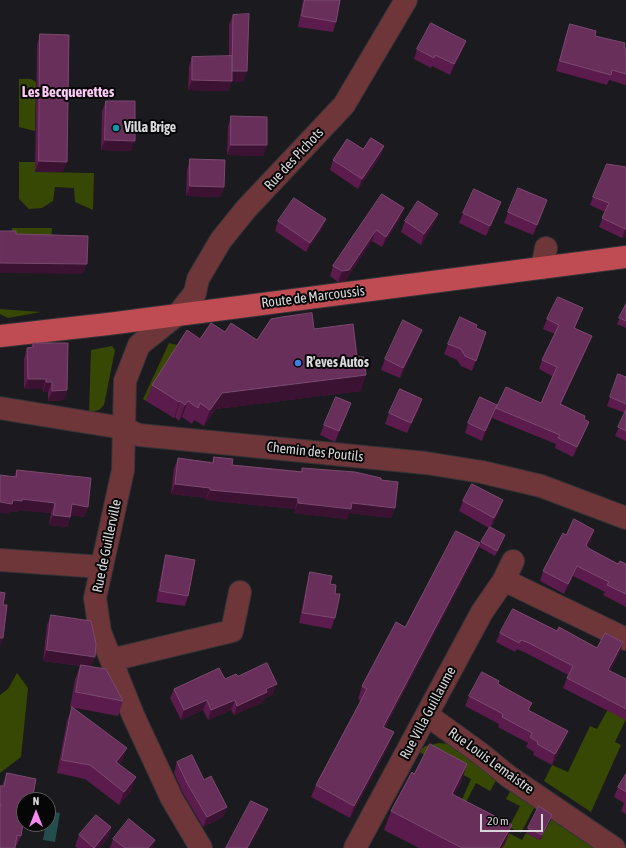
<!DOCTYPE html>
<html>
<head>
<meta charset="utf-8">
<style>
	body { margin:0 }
	#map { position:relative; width:626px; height:848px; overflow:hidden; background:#1b1a1e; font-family:"Asap Condensed",sans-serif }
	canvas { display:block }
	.north { position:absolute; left:16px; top:792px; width:40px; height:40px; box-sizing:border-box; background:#060607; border:1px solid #5a5a5b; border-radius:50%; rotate:0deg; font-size:11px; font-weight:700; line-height:16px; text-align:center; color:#d8d7da }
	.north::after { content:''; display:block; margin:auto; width:14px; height:18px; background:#f589ef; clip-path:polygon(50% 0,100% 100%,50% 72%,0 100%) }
	.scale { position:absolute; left:480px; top:814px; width:63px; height:18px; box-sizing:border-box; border:2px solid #d8d7da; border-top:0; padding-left:5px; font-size:12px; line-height:14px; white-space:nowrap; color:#d8d7da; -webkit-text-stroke:3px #060607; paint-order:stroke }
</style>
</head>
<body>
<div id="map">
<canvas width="626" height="848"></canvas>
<div class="north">N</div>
<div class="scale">20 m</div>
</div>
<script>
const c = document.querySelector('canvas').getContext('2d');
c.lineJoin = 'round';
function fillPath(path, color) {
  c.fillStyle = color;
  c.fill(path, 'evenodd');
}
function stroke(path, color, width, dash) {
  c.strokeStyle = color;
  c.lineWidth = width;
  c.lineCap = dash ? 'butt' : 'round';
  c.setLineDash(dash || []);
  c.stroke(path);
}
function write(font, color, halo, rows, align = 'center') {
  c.font = font + ' "Asap Condensed",sans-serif';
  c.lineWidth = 4;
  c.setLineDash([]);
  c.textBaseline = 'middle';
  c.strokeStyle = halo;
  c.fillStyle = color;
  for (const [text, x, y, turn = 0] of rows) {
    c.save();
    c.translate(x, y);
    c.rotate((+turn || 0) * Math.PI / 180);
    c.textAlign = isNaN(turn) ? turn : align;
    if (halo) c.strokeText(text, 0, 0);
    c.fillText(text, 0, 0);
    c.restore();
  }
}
const green = new Path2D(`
	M19 79H31L36 82 35 131 19 127Z
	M19 162H35V172L94 173 93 210 75 202 74 188 55 187 53 201 42 208 29 209 19 199Z
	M12 228H52L51 246 12 245Z
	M0 309 41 312 8 318 0 314Z
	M169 343 181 346 146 401 143 399Z
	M112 346 115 350 104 405 99 410 89 412 91 350Z
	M17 673 28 688 21 757 0 773V695L8 689Z
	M626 677V719L615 742 621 745 591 812 544 781 552 765 568 772 590 726 597 729Z
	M439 743 449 744 497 779 490 791 476 783 465 804 461 802 471 779 419 752 425 746Z
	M512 788 535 806 521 833 509 827 520 806 506 799Z
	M463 809 522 840 526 833 540 840 552 818 596 848H502Z`);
const water = new Path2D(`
	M49 811 60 813 55 842 43 840 46 824H48Z`);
const minor = new Path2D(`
	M542 268 546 248
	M0 408 123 428 139 435 426 463 482 472 541 486 626 518
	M0 560 102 567
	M504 580 626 639
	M111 660 232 631 240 592
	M427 715 481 754 508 776 614 848
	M201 848 172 799 133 715 100 632 95 598 123 470 125 381 139 345 178 314 195 293 198 279 221 240 246 209 344 105 406 0
	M355 848 482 612 504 580 513 561`);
const major = new Path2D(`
	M0 336 108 324 626 257`);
const wall = new Path2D(`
	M303 0H340L336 22 333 32 298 27Z
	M233 15 247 71 243 82H231L228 91 188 90 189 67 192 57 229 56V25Z
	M570 24 595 36 626 48V85L609 80 607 85 556 71 566 34Z
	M40 34 63 172H35L37 45Z
	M466 41 462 51 450 75 432 66 431 68 414 59 417 49Z
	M106 101 131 151 101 150 102 111Z
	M231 116 267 145 263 156 227 155 228 127Z
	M384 146 380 157 358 189 330 170 333 160 363 149Z
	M190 159 224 187 220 197 186 196 187 170Z
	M626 167V237L622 238 599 227 605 212 590 205 593 197Z
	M382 194 400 219 382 247 372 241 345 281 338 282 330 276 333 266Z
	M501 202 497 212 486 236 459 223 463 213Z
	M543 211 533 235 504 223 508 212Z
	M278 221 322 229 306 252 275 231Z
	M405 221 434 224 421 245 401 232Z
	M626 304V328L617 324Z
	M579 318 575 328 592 336 588 346 561 404 584 419 585 432 573 457 555 448 556 444 492 418 482 441 465 433 468 423 497 405 541 403 552 376 539 369 542 360 555 334 543 329 547 319Z
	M476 328 486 332 472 371 461 366 457 360 444 354 448 344Z
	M314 329 361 391 216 409 204 426 194 420 192 424 182 417 179 421 175 417 174 418 146 401 152 385 200 339 225 332 257 340Z
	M418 340 400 378 381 370 385 359Z
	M33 343 67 390 64 400 48 401V392H43V389H24V359L27 348H31Z
	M618 374 626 377V441L615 436 625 413 607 406Z
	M422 399 419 409 407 433 385 424 389 413Z
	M347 414 335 442 320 435 324 425Z
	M214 457 232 465 301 471 302 468 381 480 395 508 391 518 349 513 347 519 294 513 295 509 206 500V498L171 494 174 468 178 458 212 462Z
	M17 470 88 507 84 517 71 515 67 527 49 525 51 513 19 510 18 512 10 511 8 514 14 476Z
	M503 500 499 511 491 527 505 535 503 540 495 556 479 547 481 542 489 528 459 511 463 501Z
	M566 535 591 541 587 547 588 548 618 564H626V607L603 595 605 592 573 576 564 594 540 581 543 571Z
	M480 543 475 556 385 727 389 745 350 818 311 797 316 785 361 701 358 699 362 686 405 627Z
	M166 555 188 596 185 606 156 602 163 565Z
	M310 572 330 584 335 594V618L331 629 299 623 307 583Z
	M51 615 91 667 123 701 118 716 70 707 75 680 80 666 43 661 47 625Z
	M557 631 597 648 623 642 620 652 610 671 626 679V720L563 688 568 675 526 653 517 649 515 652 496 642 500 633Z
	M238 676 273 694 265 698 263 702 234 715 231 710 208 720 203 710 181 720 170 698 174 689Z
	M499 681 498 685 529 710 564 741 552 765 533 755 534 752 526 747 528 743 498 727 499 724 465 706 469 696Z
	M72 707 122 761 119 765 131 791 119 805 85 779 57 773 67 721Z
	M177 762 227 807 223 817 203 827 183 793 174 773Z
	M7 773 32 800H24L21 836 17 845H15L0 848V786H2Z
	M414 774 461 783 454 795 505 844 502 848H419L384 830 391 811Z
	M626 774V814L621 811 624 803 614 797 618 787Z
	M550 820 540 840 526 833 528 828Z
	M111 827 108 838 99 848H77L75 846 79 835Z
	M113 839 155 840 152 848H110Z`);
const shadedWall = new Path2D(`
	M466 41 462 51 450 75 454 64Z
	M232 71H247L243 82H231L228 91 188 90 192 80Z
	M105 140 135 141 131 151 101 150Z
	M231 145H267L263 156 227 155Z
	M384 146 380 157 358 189 362 179Z
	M39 161 67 162 63 172H35Z
	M190 186 224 187 220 197 186 196Z
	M501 202 497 212 486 236 490 226Z
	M404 208 400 219 382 247 386 237Z
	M438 214 434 224 421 245 424 234Z
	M326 219 322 229 306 252 310 243Z
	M625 229H626V237L622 238Z
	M376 230 372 241 345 281 338 282 342 271Z
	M0 263 87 264 83 274 0 273Z
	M422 330 418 340 400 378 403 368Z
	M592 336 588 346 556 414 560 404Z
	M366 375 361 391 216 409 204 426 210 410 222 393Z
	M28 379H46L43 389H24Z
	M46 382H52L48 392H43Z
	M67 390 64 400 48 401 52 391Z
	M422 399 419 409 407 433 411 423Z
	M180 401 175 417 174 418 179 402Z
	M188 401 182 417 179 421 185 405Z
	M351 403 347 414 335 442 339 431Z
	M497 405 492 418 482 441 485 431Z
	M589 422 585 432 573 457 577 447Z
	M175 484 210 488 206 498 171 494Z
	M210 490 298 498 295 509 206 500Z
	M22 499 55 503 51 513 19 510 18 512 10 511 8 514 0 513V502Z
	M503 500 499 511 490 528 494 518Z
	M298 503H352L395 508 391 518 349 513 347 519 294 513Z
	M72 504 88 507 84 517 69 515Z
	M53 515 70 517 67 527 49 525Z
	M594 530 591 541 583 556 586 545Z
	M505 535 503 540 495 556 497 551Z
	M480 543 475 556 378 739 383 727Z
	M577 566 573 576 564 594 568 584Z
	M0 638H3L0 647Z
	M623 642 620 652 605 680 608 670Z
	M47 650 95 657 91 667 43 661Z
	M277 684 273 694 265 698 263 702 234 715 237 706 266 689Z
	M207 700 203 710 181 720 184 710Z
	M235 700 231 710 208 720 211 710Z
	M568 731 564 741 552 765 555 754Z
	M394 732 389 745 350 818 354 806Z
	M127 748 122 761 111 776 116 762Z
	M467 764 461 783 445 812 452 794Z
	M136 777 131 791 119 805 124 792Z
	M227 807 223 817 203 827 207 817Z
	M268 809 264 820 249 848H247Z
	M552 815 550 820 540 840 542 835Z
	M512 825 505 844 502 848H499Z
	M111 827 108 838 99 848H95Z
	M155 840 152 848H148Z`);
const building = new Path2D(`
	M305 0H340L336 22 302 16Z
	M249 14 247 71H232L233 15Z
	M431 23 466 41 454 64 435 55 434 58 417 49Z
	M570 24 596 31 595 36 625 43 624 48H626V74L612 70 611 75 560 61Z
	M40 34 69 35 67 162 39 161Z
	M232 56V81L192 80V57Z
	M106 101H135V141L105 140Z
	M231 116 267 117V145H231Z
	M371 138 384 146 362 179 333 160 347 139 363 149Z
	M190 159 225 160 224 187 190 186Z
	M607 164 626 167V229H625L602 218 609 203 593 197Z
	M518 188 547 200 537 225 508 212Z
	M474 189 501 202 490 226 463 213Z
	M382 194 404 208 386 237 376 230 349 270 342 271 333 266Z
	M294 198 326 219 310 243 278 221Z
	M418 201 438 214 424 234 405 221Z
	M0 231H16V234L88 236 87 264 0 263Z
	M558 297 583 308 574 328 592 336 560 404 585 416 584 419 589 422 577 447 558 438 560 435 496 408 506 387 541 403 557 367 542 360 559 325 547 319Z
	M626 304V321L619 318Z
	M312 313 314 329 353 324 357 357H364L366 375 222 393 210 410 200 403 198 408 188 401 185 405 180 401 179 402 152 385 187 330 200 339 211 323 225 332 231 323 257 340 271 319 282 317Z
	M460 317 477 325 476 328 486 332 476 361 465 356 461 349 448 344Z
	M403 320 422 330 403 368 385 359Z
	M33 343H68L67 390 52 391V382H46V379H28L27 348 33 347Z
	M618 374 626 377V404L610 397Z
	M400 389 422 399 411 423 389 413Z
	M336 397 351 403 339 431 324 425Z
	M480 397 497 405 485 431 468 423Z
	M626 410V431L618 427Z
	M214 457 233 459 232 465 302 472V468L355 472 381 478V480L398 482 395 508 352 503 351 509 298 503V498L210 490V488L175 484 178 458 213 463Z
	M17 470 91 478 88 507 72 504 70 517 53 515 55 503 22 499V501L13 500 12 504 0 502V475L16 477Z
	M472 484 503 500 494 518 463 501Z
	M574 519 594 530 586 545 588 548 618 564 620 561 626 564V594L607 585 609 582 577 566 568 584 543 571 563 533 566 535Z
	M490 527 505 535 497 551 481 542Z
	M456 531 480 543 383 727 394 732 354 806 316 785 367 689 362 686 396 622 405 627Z
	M166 555 195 560 188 596 160 591Z
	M310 572 332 576 330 584 336 585 335 594H340L335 618 303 613Z
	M0 592 5 593 3 605H7L3 638H0Z
	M513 609 557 631 559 627 597 648 605 633 623 642 608 670 626 679V709L567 678 573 666 529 643 521 640 519 643 500 633Z
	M51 615 91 621 96 644 95 657 47 650Z
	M267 663 277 684 266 689 267 692 237 706 235 700 211 710 207 700 184 710 174 689 219 668 225 679 236 674 238 676Z
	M81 665 106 669 123 701 76 692Z
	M482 672 499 681 498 684 532 703 528 710 568 731 555 754 537 744 538 742 530 737 532 733 502 717 503 714 469 696Z
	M72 707 127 748 116 762 136 777 124 792 90 765 62 760Z
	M430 744 467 764 452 794 512 825 499 848H462L391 811 412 772 414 774Z
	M192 755 204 780 211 776 227 807 207 817 187 783 177 762Z
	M7 773 36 779 32 800 27 799V800H24V817L21 836 17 835 15 848H0V808L1 804H0V786H4Z
	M626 774V792L618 787Z
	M251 801 268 809 247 848H226Z
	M539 806 552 815 542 835 528 828Z
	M96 815 111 827 94 848 79 835Z
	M129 819 155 840 148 848H125L113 839Z`);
const markers = [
	[116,128,4,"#0f9aa8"],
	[298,363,4,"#3f7fe0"]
];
const poiNames = [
	["Villa Brige",124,128],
	["R'eves Autos",306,363]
];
const streetNames = [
	["Rue des Pichots",294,159,-47],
	["Route de Marcoussis",313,297,-7],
	["Chemin des Poutils",315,452,6],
	["Rue de Guillerville",107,546,-78],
	["Rue Villa Guillaume",428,713,-62],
	["Rue Louis Lemaistre",491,761,36]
];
const neighbourhoodNames = [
	["Les Becquerettes",68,92]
];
fillPath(green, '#374805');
fillPath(water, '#244d4d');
stroke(minor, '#353438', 24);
stroke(major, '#353438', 24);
stroke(minor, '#6e3638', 22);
stroke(major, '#bf4c53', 22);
fillPath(wall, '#5b1b4c');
fillPath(shadedWall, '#3c1233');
fillPath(building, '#692f5b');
stroke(building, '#7a4a6f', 1);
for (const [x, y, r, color] of markers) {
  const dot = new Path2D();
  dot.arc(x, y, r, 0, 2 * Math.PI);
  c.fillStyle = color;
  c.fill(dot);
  stroke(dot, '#060607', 1.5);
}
write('bold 14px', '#d8d7da', '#060607', poiNames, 'left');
write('14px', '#d8d7da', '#060607', streetNames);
write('bold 15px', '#fbcaf6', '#060607', neighbourhoodNames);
</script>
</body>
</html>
